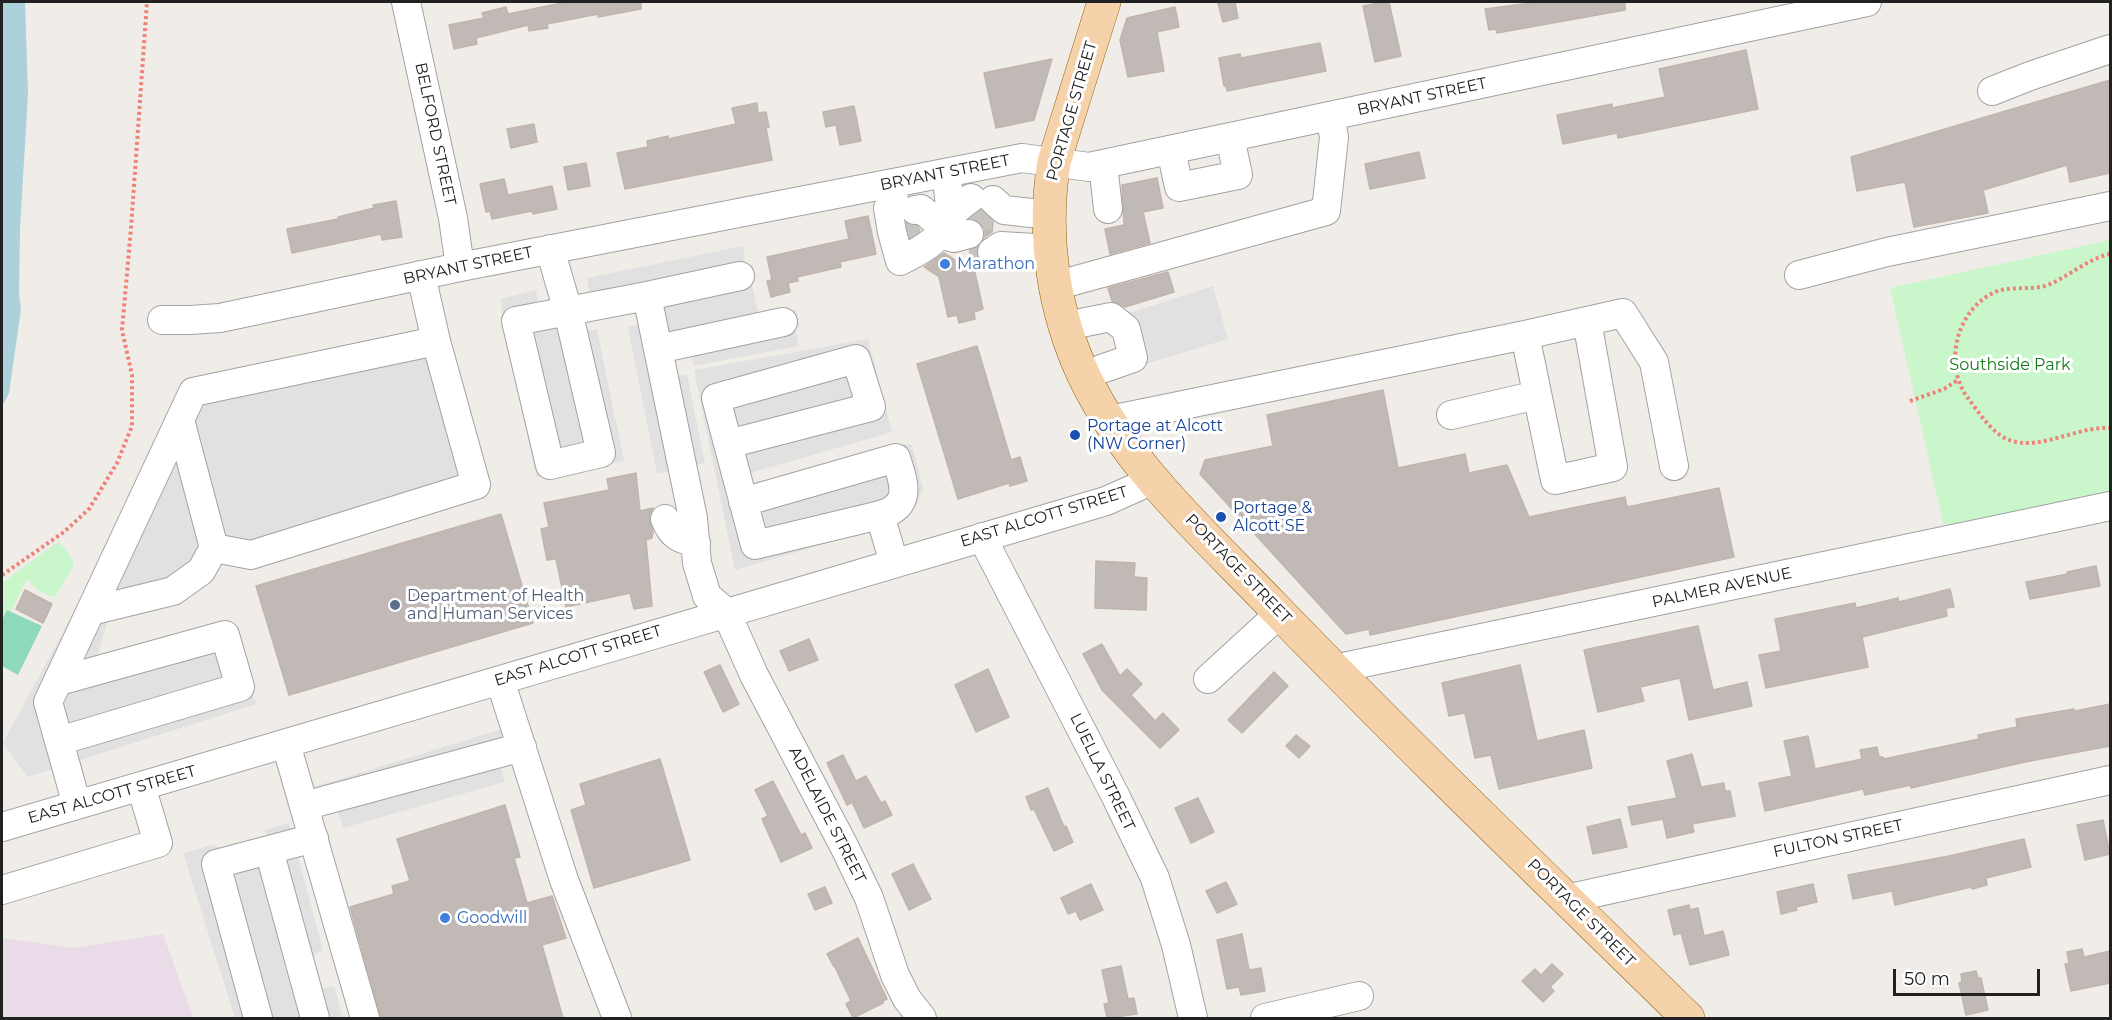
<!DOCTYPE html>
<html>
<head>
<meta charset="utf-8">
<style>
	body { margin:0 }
	#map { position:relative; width:2112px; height:1020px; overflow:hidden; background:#f0ede8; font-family:Montserrat,sans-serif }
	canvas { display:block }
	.frame { position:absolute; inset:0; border:3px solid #212121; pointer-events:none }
	.scale { position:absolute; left:1893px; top:969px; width:147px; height:27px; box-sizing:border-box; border:3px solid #212121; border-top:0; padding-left:8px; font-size:18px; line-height:21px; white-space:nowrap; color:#212121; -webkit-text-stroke:4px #fff; paint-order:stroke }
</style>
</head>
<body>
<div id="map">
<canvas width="2112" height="1020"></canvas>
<div class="frame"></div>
<div class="scale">50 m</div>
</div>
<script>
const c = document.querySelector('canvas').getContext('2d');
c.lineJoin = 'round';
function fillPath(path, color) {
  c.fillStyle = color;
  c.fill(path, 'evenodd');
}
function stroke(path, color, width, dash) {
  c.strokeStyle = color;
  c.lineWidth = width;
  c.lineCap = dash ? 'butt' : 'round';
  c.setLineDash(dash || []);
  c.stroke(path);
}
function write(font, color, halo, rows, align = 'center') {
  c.font = font + ' Montserrat,sans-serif';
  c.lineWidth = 6;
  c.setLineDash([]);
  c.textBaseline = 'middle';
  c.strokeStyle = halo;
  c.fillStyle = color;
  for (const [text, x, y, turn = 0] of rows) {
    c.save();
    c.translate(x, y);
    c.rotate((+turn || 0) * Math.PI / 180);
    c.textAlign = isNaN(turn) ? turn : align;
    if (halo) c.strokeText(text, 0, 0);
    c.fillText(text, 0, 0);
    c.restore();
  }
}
const industrial = new Path2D(`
	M163 934 193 1018H2V938L73 948Z`);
const park = new Path2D(`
	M2110 240V506L1947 541 1890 288Z
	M59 541 73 560V566L55 597C43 596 35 588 27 579L11 612 7 610 2 620V583Z`);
const pitch = new Path2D(`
	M7 610 42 626 18 675 2 666V620Z`);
const parking = new Path2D(`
	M743 246 745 265H753L756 281 751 282 759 316 796 310 800 327 795 328 799 346 693 366 691 350 669 355 674 377 687 374 705 463 657 474 628 327 643 323 637 305 580 317 581 332 597 329 624 461 536 477 500 299 536 290 539 307 590 296 587 278Z
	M1213 286 1228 339 1123 371 1120 316Z
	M868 339 892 432 743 475 749 491 905 444 912 445 923 488 917 504 903 521 735 570 694 370Z
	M436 341 476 485 251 555 214 548 108 619 95 665 226 624 256 704 27 777 3 743 193 392Z
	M502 729 513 763 502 767 504 782 343 828 333 795 321 798 317 786Z
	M289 823 323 951 309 956 318 989 334 986 343 1018H235L183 853 212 845 238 853 269 844 265 830Z`);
const water = new Path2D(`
	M2 2H25L28 94 20 229 19 295 21 309 9 393 2 407Z`);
const building = new Path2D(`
	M567 2H641V9L598 17V14L547 24 548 28 529 31 528 25 476 38 477 44 454 49 449 25 484 18 482 13 506 7 508 14Z
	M1227 2H1235L1238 18 1223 22 1218 3Z
	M1384 2H1389L1401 56 1375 62 1363 6Z
	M1539 2H1625V10L1497 33 1496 29 1489 30 1485 9Z
	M1175 7 1179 27 1157 32 1164 71 1128 77 1120 40 1127 18Z
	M1320 43 1326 71 1227 91 1226 86H1224L1219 58 1240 54 1241 58Z
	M1746 50 1758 109 1618 138 1617 133 1563 144 1557 115 1612 104V108L1665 97 1659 69Z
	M1052 59 1034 120 996 128 984 73Z
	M2110 80V173L2070 182 2067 165 1983 190 1988 213 1914 227 1905 182 1857 191 1851 157Z
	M757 103 758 113 766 112 769 127 766 128 772 160 625 189 617 153 648 147 647 141 668 136V139L736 124 732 108Z
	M854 106 861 141 840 145 836 125 826 127 823 112Z
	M534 124 537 142 511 148 507 129Z
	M1419 152 1425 178 1370 189 1365 164Z
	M586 163 590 186 568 190 564 167Z
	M1157 178 1163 208 1143 212 1150 243 1110 254 1105 229 1124 225 1122 185Z
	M504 179 508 195 552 186 557 209 533 214 532 211 492 219 490 211 486 212 480 184Z
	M396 201 402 237 382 240 381 234 292 253 287 229 338 219V217L374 208 373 205Z
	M981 211 993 222 992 232 985 237V229L981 223 972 218Z
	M868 216 876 254 840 262 841 267 797 277 798 281 788 283 790 292 771 297 767 281 772 280 767 257 849 239 845 221Z
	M907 224 916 226 920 230 910 237Z
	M944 253 975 273 983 309 974 312 975 319 959 323 957 315 948 317 939 277 924 267Z
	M1168 272 1174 292 1125 307 1112 301 1108 288Z
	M977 346 1011 460 1020 457 1027 481 1010 486 1009 483 958 499 917 364Z
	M1383 390 1398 468 1465 454 1469 473 1507 465 1529 517 1625 497 1627 507 1719 488 1734 557 1370 635 1369 629 1346 634 1200 474 1205 460 1273 446 1267 415Z
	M636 473 640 511 653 508 649 518 653 532 652 538 646 540 652 606 634 609 630 593 566 607 556 559 547 560 541 529 549 527 544 503 609 490 607 479Z
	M501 514 533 623 289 695 256 586Z
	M1096 561 1135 563 1134 577 1147 578 1146 610 1095 608Z
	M2096 566 2100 586 2030 599 2026 582 2068 574 2067 572Z
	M1950 589 1954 607 1946 608 1947 616 1862 637 1868 667 1766 688 1759 655 1781 651 1775 619 1855 603 1856 608 1898 598 1899 602Z
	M25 590 52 604 43 623 16 609Z
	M1698 626 1713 690 1747 682 1752 706 1689 720 1680 678 1640 687 1644 701 1598 712 1584 650Z
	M809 639 818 660 789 671 780 651Z
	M1102 644 1120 676 1127 669 1142 684 1131 695 1155 721 1163 713 1179 730 1160 748 1102 690 1083 654Z
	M720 665 739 704 723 712 704 672Z
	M1520 665 1537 741 1584 730 1592 768 1499 789 1491 755 1475 758 1465 713 1449 716 1442 683Z
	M988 669 1009 717 976 732 955 685Z
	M1274 672 1288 686 1242 733 1228 720Z
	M2110 704V746L2025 762 1911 788V785L1865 795 1863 789 1765 811 1759 783 1792 776 1784 741 1808 736 1815 769 1862 759 1860 750 1877 747 1879 757H1883L1884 759 1979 739 1978 735 2017 727 2016 719 2074 709 2075 711Z
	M1296 735 1310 746 1299 758 1286 746Z
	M1692 754 1701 787 1724 783 1725 791H1730L1735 816 1692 824 1694 832 1667 838 1663 819 1632 825 1628 807 1677 798 1667 761Z
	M843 755 856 781 866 776 881 803 885 801 892 815 864 828 852 802 847 805 827 763Z
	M660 759 690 860 594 888 571 810 586 805 580 784Z
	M773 781 801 835 805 833 812 848 781 862 762 819 768 816 755 790Z
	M1048 788 1064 827 1066 826 1073 842 1054 851 1034 809 1031 810 1026 797Z
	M1198 798 1214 832 1191 843 1175 808Z
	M505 805 520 857 514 858 527 903 552 896 566 938 542 945 563 1018H381L350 907 394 894 392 886 410 881 397 839Z
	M1620 819 1627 847 1593 854 1587 827Z
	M2103 820 2110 854 2085 860 2077 825Z
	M2024 839 2031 867 1986 878 1987 885 1972 889 1971 887 1895 905 1892 891 1853 899 1848 875 1949 856Z
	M913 864 931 899 909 910 892 874Z
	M1226 882 1237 904 1217 913 1206 891Z
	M1091 884 1103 910 1080 920 1076 911 1068 914 1061 898Z
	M1813 884 1817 902 1796 907 1797 910 1781 914 1777 892Z
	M825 887 832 903 815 910 808 894Z
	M1689 905 1690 910 1698 908 1704 936 1723 931 1729 955 1690 965 1681 933 1674 935 1668 910Z
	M1242 934 1249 970 1261 968 1265 991 1241 995 1239 987 1227 989 1217 940Z
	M858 938 887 999 883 1001V1003L853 1018 846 1004 851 1001 835 967H834L827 954Z
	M2082 949 2084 957 2110 951V983L2071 991 2065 964 2069 963 2067 952Z
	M1552 964 1563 974 1550 987 1554 991 1543 1002 1522 981 1535 969 1541 975Z
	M1121 966 1128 999 1134 998 1137 1014 1107 1018 1104 1004 1109 1003 1102 970Z
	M1976 971 1978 978H1981L1988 1010 1966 1015 1959 983 1962 982 1961 974Z`);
const minorTunnel = new Path2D(`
	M970 214 993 216
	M896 231 919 226
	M969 251 992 252`);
const path = new Path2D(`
	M2110 254C2086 259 2066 279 2045 286 2029 290 2010 286 1995 292 1957 309 1943 363 1967 397 1979 412 1992 435 2012 441 2042 450 2078 426 2110 428
	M1910 401 1944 389 1958 380
	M2 575 64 532 89 509 117 463 132 426V375L122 330 131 228 147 2`);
const minor = new Path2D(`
	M406 2 453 218 460 267
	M1992 91 2030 76 2110 49
	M1171 150 1179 187 1238 175 1230 137
	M1103 164 1108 209
	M891 184 894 199 888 208 892 232 900 261C946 239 957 223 945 173
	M993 200 1004 210 1050 215
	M915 210 921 209 932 218 950 217 959 207 971 198
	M939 234 954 238 969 234
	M550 249 568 311 601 453 550 465 516 321 647 296 693 518 697 563 707 596 726 612 754 675 845 848 869 898 895 975 907 999 922 1018
	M992 252 1001 246 1051 249
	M421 275 436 341
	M1799 275 1887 252 2110 206
	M1055 286 1326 211 1334 137 1330 116
	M647 296 740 276
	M162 320H190L220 318 460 267 1022 158 1089 167 1867 2
	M1066 326 1111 317 1126 329 1133 358 1084 375
	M1525 335 1555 480 1613 467 1587 321
	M658 349 783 322
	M1451 415 1537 395
	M180 420 214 548
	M1110 420 1525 335 1623 313 1654 362 1674 466
	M728 444 716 398 856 359 871 407 728 444 755 545 880 515 894 563
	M743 502 896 458C904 483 913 506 880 515
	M665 519C672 536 679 539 696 543
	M982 537 1116 797 1155 878 1176 945 1193 1018
	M1334 669 2110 506
	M1208 679 1280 613
	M500 680 564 880 617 1018
	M59 681 225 635 240 687 59 741
	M286 744 365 1018
	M77 805 48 702 193 392 436 341 476 485 251 555 214 548 201 571 173 591 91 611
	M304 806 522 747
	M2 827C370 720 738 609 1106 501L1153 480
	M269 850 315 1018
	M2 890 158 843 141 786
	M1566 899 2110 780
	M258 1018 216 864 314 838
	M1265 1018 1359 996`);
const major = new Path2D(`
	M1104 2 1054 162C1042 235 1053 311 1085 378 1128 467 1204 534 1271 604 1407 745 1548 881 1688 1018`);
const markers = [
	[945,264,6,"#3f7fe0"],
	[1075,435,6,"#1a4fb4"],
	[1221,517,6,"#1a4fb4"],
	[395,605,6,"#5c6f8a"],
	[445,918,6,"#3f7fe0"]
];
const streetNames = [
	["BRYANT STREET",1422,97,-12],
	["PORTAGE STREET",1072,111,-74],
	["BELFORD STREET",435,134,78],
	["BRYANT STREET",945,173,-11],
	["BRYANT STREET",468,266,-12],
	["EAST ALCOTT STREET",1044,517,-17],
	["PORTAGE STREET",1238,569,46],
	["PALMER AVENUE",1722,588,-12],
	["EAST ALCOTT STREET",578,656,-17],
	["LUELLA STREET",1102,772,64],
	["EAST ALCOTT STREET",112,795,-16],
	["ADELAIDE STREET",827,815,63],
	["FULTON STREET",1838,839,-12],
	["PORTAGE STREET",1581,913,45]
];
const shopNames = [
	["Marathon",957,264],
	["Goodwill",457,918]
];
const parkNames = [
	["Southside Park",2010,365]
];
const transitNames = [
	["Portage at Alcott",1087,426],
	["(NW Corner)",1087,444],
	["Portage &",1233,508],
	["Alcott SE",1233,526]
];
const serviceNames = [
	["Department of Health",407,596],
	["and Human Services",407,614]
];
fillPath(industrial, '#e9dbe7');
fillPath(park, '#caf6cc');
fillPath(pitch, '#8dd9b9');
fillPath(parking, '#e1e1e1');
fillPath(water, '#acd1da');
fillPath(building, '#c1b9b5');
stroke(building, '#c1b4ac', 1.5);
stroke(minorTunnel, '#c7c4c0', 28, [28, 14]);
stroke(minor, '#a2a2a2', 30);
stroke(major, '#91610c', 34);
stroke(path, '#ef837a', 4, [3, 3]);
stroke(minor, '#fff', 28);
stroke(major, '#f5d2a9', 33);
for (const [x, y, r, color] of markers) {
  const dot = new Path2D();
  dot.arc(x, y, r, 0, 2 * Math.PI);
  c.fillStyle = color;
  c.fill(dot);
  stroke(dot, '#fff', 2);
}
write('16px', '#212121', '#fff', streetNames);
write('16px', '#366cbe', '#fff', shopNames, 'left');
write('16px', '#15791a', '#fff', parkNames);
write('16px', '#164399', '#fff', transitNames, 'left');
write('16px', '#4e5e75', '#fff', serviceNames, 'left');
</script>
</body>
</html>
